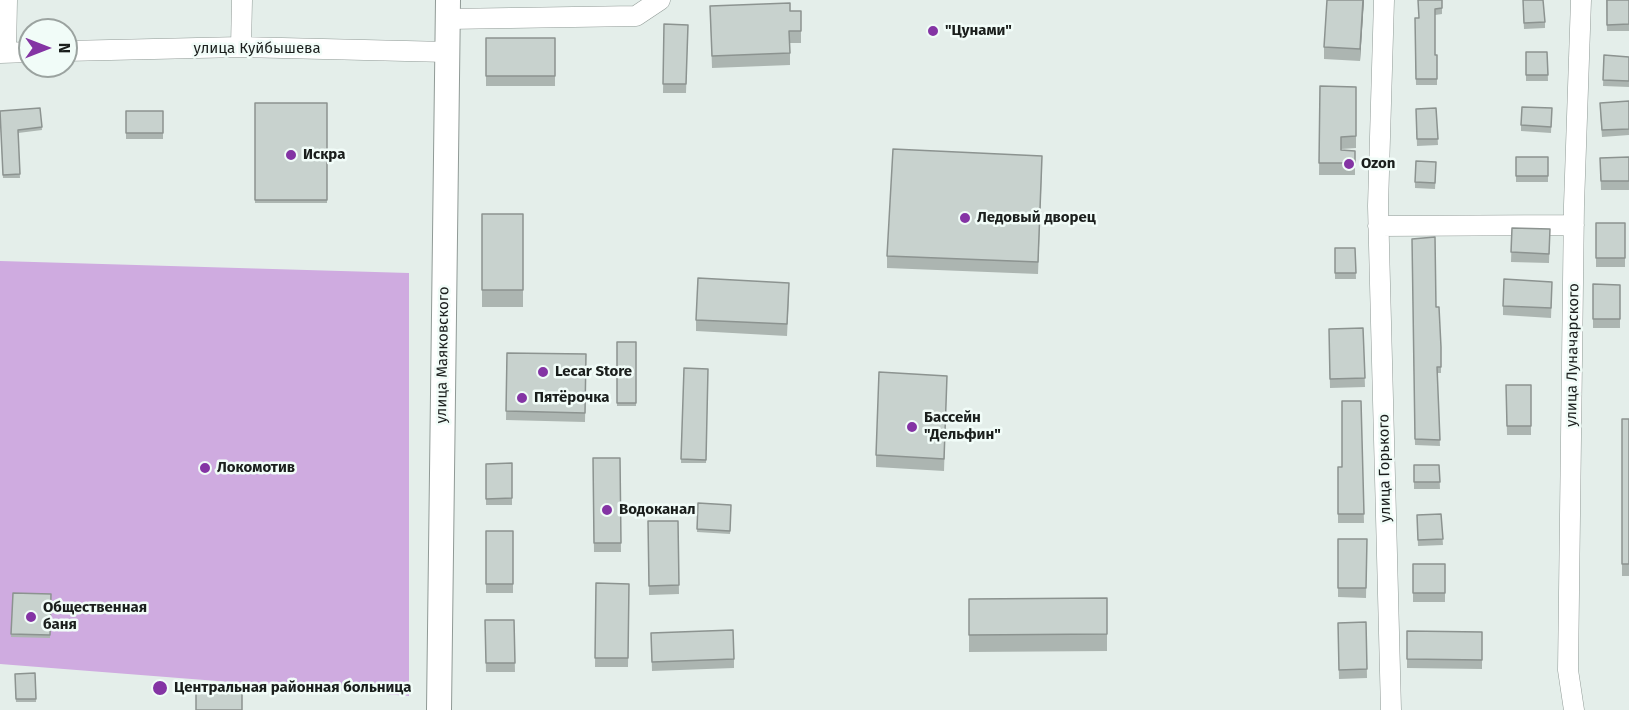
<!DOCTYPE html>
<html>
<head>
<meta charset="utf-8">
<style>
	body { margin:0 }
	#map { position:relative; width:1629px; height:710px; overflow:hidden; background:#e4eeea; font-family:"Fira Sans",sans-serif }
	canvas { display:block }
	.north { position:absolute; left:18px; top:18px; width:60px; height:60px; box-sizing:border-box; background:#f1fcf8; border:2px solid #9ba3a0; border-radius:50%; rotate:90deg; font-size:16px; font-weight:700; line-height:24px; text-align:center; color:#1a1e1c }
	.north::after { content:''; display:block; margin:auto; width:21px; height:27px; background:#8434a4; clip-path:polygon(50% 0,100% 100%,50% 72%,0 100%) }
</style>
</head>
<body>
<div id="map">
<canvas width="1629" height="710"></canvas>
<div class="north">N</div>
</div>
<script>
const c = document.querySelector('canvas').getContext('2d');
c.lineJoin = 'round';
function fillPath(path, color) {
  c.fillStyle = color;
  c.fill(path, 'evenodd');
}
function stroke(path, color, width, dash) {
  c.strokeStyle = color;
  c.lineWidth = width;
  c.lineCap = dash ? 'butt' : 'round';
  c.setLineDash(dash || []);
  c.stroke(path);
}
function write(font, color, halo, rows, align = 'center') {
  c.font = font + ' "Fira Sans",sans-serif';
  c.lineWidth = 5;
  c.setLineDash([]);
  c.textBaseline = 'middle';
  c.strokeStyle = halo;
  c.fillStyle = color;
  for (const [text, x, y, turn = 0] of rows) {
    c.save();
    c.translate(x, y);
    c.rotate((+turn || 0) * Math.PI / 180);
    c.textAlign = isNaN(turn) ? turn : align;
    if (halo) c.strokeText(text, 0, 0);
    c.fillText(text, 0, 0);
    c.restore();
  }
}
const green = new Path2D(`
	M0 261 409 273V696L0 664Z`);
const minor = new Path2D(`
	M1384 0 1378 206 1391 710
	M448 19 636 16 660 0
	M241 47 242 0
	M66 51 241 47 447 52
	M0 53 30 52
	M6 53 7 0
	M1378 226 1574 225
	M1574 710 1568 670 1574 205 1581 0`);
const major = new Path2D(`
	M439 710 448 0`);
const wall = new Path2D(`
	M1364 0 1360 61 1324 59V47Z
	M1442 0V14L1435 15V55H1437V85H1416L1415 18H1418Z
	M1606 0H1629V31H1607Z
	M710 6 801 31V43H790V65L712 68Z
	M1523 6 1545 22V28L1524 29Z
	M664 24 688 25 686 93H663Z
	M486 38H555V86H486Z
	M1526 52H1547L1548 81H1526Z
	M1604 55 1629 57V87L1603 86Z
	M1320 86 1356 87V148L1341 149V150L1355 151V175H1319Z
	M1629 101V135L1602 137 1600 109Z
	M255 103H327V203H255Z
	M40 108 42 130 18 133 20 178H3L0 111Z
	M1436 108 1438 145 1417 146 1416 109Z
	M1552 108 1551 133 1521 131V125Z
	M126 111H163V139H126Z
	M1516 157H1548V182H1516Z
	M1629 157V190H1601L1600 158Z
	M1042 168 1038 274 887 268V256Z
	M1436 169 1435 189 1415 188V182Z
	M482 214H523V307H482Z
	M1596 223H1625V267H1596Z
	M1512 228 1550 229 1549 263 1511 262Z
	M1412 239 1436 307 1441 347V373H1437L1440 446 1415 445Z
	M1335 248H1355L1356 279H1335Z
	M1593 284 1620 285V328H1593Z
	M1552 291 1551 318 1503 315V306Z
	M789 295 787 336 696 331V320Z
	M1363 328 1365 387 1330 388 1329 329Z
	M617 342H636V406H617Z
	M507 353 586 354 585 422 506 420Z
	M684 368 708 369 706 463H681Z
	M947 376 944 471 876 467V455Z
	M1506 385H1531V435H1507Z
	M1361 401 1364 523H1338V467H1342Z
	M1622 419H1629V576H1622Z
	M593 458H620L621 552H594Z
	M512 463V505H486V464Z
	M1414 465H1439L1440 489H1414Z
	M698 503 731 505 730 534 697 532Z
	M1441 514 1443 545 1418 546 1417 515Z
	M648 521H678L679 594 649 595Z
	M486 531H513V593H486Z
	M1338 539H1367L1366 598 1338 597Z
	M1413 564H1445V602H1413Z
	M596 583 629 584 628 667H595Z
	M13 593 51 594 50 638 11 637Z
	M1107 598V651L969 652V599Z
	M485 620H514L515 672H486Z
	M1366 622 1367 678 1339 679 1338 623Z
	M1407 631 1482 632V669L1407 668Z
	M651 633 734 659V668L652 671Z
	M35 673 36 702H16L15 674Z`);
const shadedWall = new Path2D(`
	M1363 0H1364L1360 61V49Z`);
const building = new Path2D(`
	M1327 0H1363L1360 49 1324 47Z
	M1418 0H1442V8L1435 9V55H1437V79H1416L1415 18H1419Z
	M1523 0H1543L1545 22 1524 23Z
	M1607 0H1629V24L1607 25Z
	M790 3V11H801V31H789L790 53 712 56 710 6Z
	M664 24 688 25 686 84H663Z
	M486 38H555V76H486Z
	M1526 52H1547L1548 75H1526Z
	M1604 55 1629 57V81L1603 80Z
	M1320 86 1356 87V136L1341 137V150L1355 151V163H1319Z
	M1629 101V129L1602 130 1600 103Z
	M255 103H327V200H255Z
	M1522 107 1552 108 1551 127 1521 125Z
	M40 108 42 127 18 130 20 174 3 175 0 111Z
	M1436 108 1438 139H1417L1416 109Z
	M126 111H163V133H126Z
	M893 149 1042 156 1038 262 887 256Z
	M1516 157H1548V176H1516Z
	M1629 157V181H1601L1600 158Z
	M1416 161 1436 162 1435 183 1415 182Z
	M482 214H523V290H482Z
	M1596 223H1625V258H1596Z
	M1512 228 1550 229 1549 254 1511 252Z
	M1435 237 1436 307H1439L1441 347V367H1437L1440 440 1415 439 1412 239Z
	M1335 248H1355L1356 273H1335Z
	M698 278 789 283 787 324 696 320Z
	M1504 279 1552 282 1551 308 1503 306Z
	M1593 284 1620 285V319H1593Z
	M1363 328 1365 378 1330 379 1329 329Z
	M617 342H636V403H617Z
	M507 353 586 354 585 413 506 411Z
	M684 368 708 369 706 460 681 459Z
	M879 372 947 376 944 459 876 455Z
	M1506 385H1531V426H1507Z
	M1342 401H1361L1364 514H1338V467H1342Z
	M1622 419H1629V564H1622Z
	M593 458H620L621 543H594Z
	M512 463V498L486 499V464Z
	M1414 465H1439L1440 482H1414Z
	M698 503 731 505 730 531 697 529Z
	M1441 514 1443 539 1418 540 1417 515Z
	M648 521H678L679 585 649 586Z
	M486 531H513V584H486Z
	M1338 539H1367L1366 588H1338Z
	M1413 564H1445V593H1413Z
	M596 583 629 584 628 658H595Z
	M13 593 51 594 50 635 11 634Z
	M1107 598V634L969 635V599Z
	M485 620H514L515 663H486Z
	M1366 622 1367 669 1339 670 1338 623Z
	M733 630 734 659 652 662 651 633Z
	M1407 631 1482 632V660L1407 659Z
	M35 673 36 699H16L15 674Z
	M196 692H242V710H196Z`);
const markers = [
	[933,31,6,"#8434a4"],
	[291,155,6,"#8434a4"],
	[1349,164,6,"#8434a4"],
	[965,218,6,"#8434a4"],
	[543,372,6,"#8434a4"],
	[522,398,6,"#8434a4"],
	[912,427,6,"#8434a4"],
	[205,468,6,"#8434a4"],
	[607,510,6,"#8434a4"],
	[31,617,6,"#8434a4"],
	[160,688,8,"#8434a4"]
];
const poiNames = [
	["\"Цунами\"",945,31],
	["Искра",303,155],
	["Ozon",1361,164],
	["Ледовый дворец",977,218],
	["Lecar Store",555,372],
	["Пятёрочка",534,398],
	["Бассейн",924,418],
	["\"Дельфин\"",924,435],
	["Локомотив",217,468],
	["Водоканал",619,510],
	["Общественная",43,608],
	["баня",43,625],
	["Центральная районная больница",174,688]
];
const streetNames = [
	["улица Куйбышева",257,49],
	["улица Маяковского",443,355,-89],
	["улица Луначарского",1573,355,-89],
	["улица Горького",1385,468,-91]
];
fillPath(green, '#cfabe0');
stroke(minor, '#909a96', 21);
stroke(major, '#909a96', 26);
stroke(minor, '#fff', 20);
stroke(major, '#fff', 24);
fillPath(wall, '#acb5b1');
fillPath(shadedWall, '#8c9390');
fillPath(building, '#c8d2ce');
stroke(building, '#8c9390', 1.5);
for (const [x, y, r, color] of markers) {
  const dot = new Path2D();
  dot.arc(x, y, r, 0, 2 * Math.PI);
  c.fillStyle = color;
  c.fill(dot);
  stroke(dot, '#f1fcf8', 2);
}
write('bold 15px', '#1a1e1c', '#f1fcf8', poiNames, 'left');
write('15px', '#1a1e1c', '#f1fcf8', streetNames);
</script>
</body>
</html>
